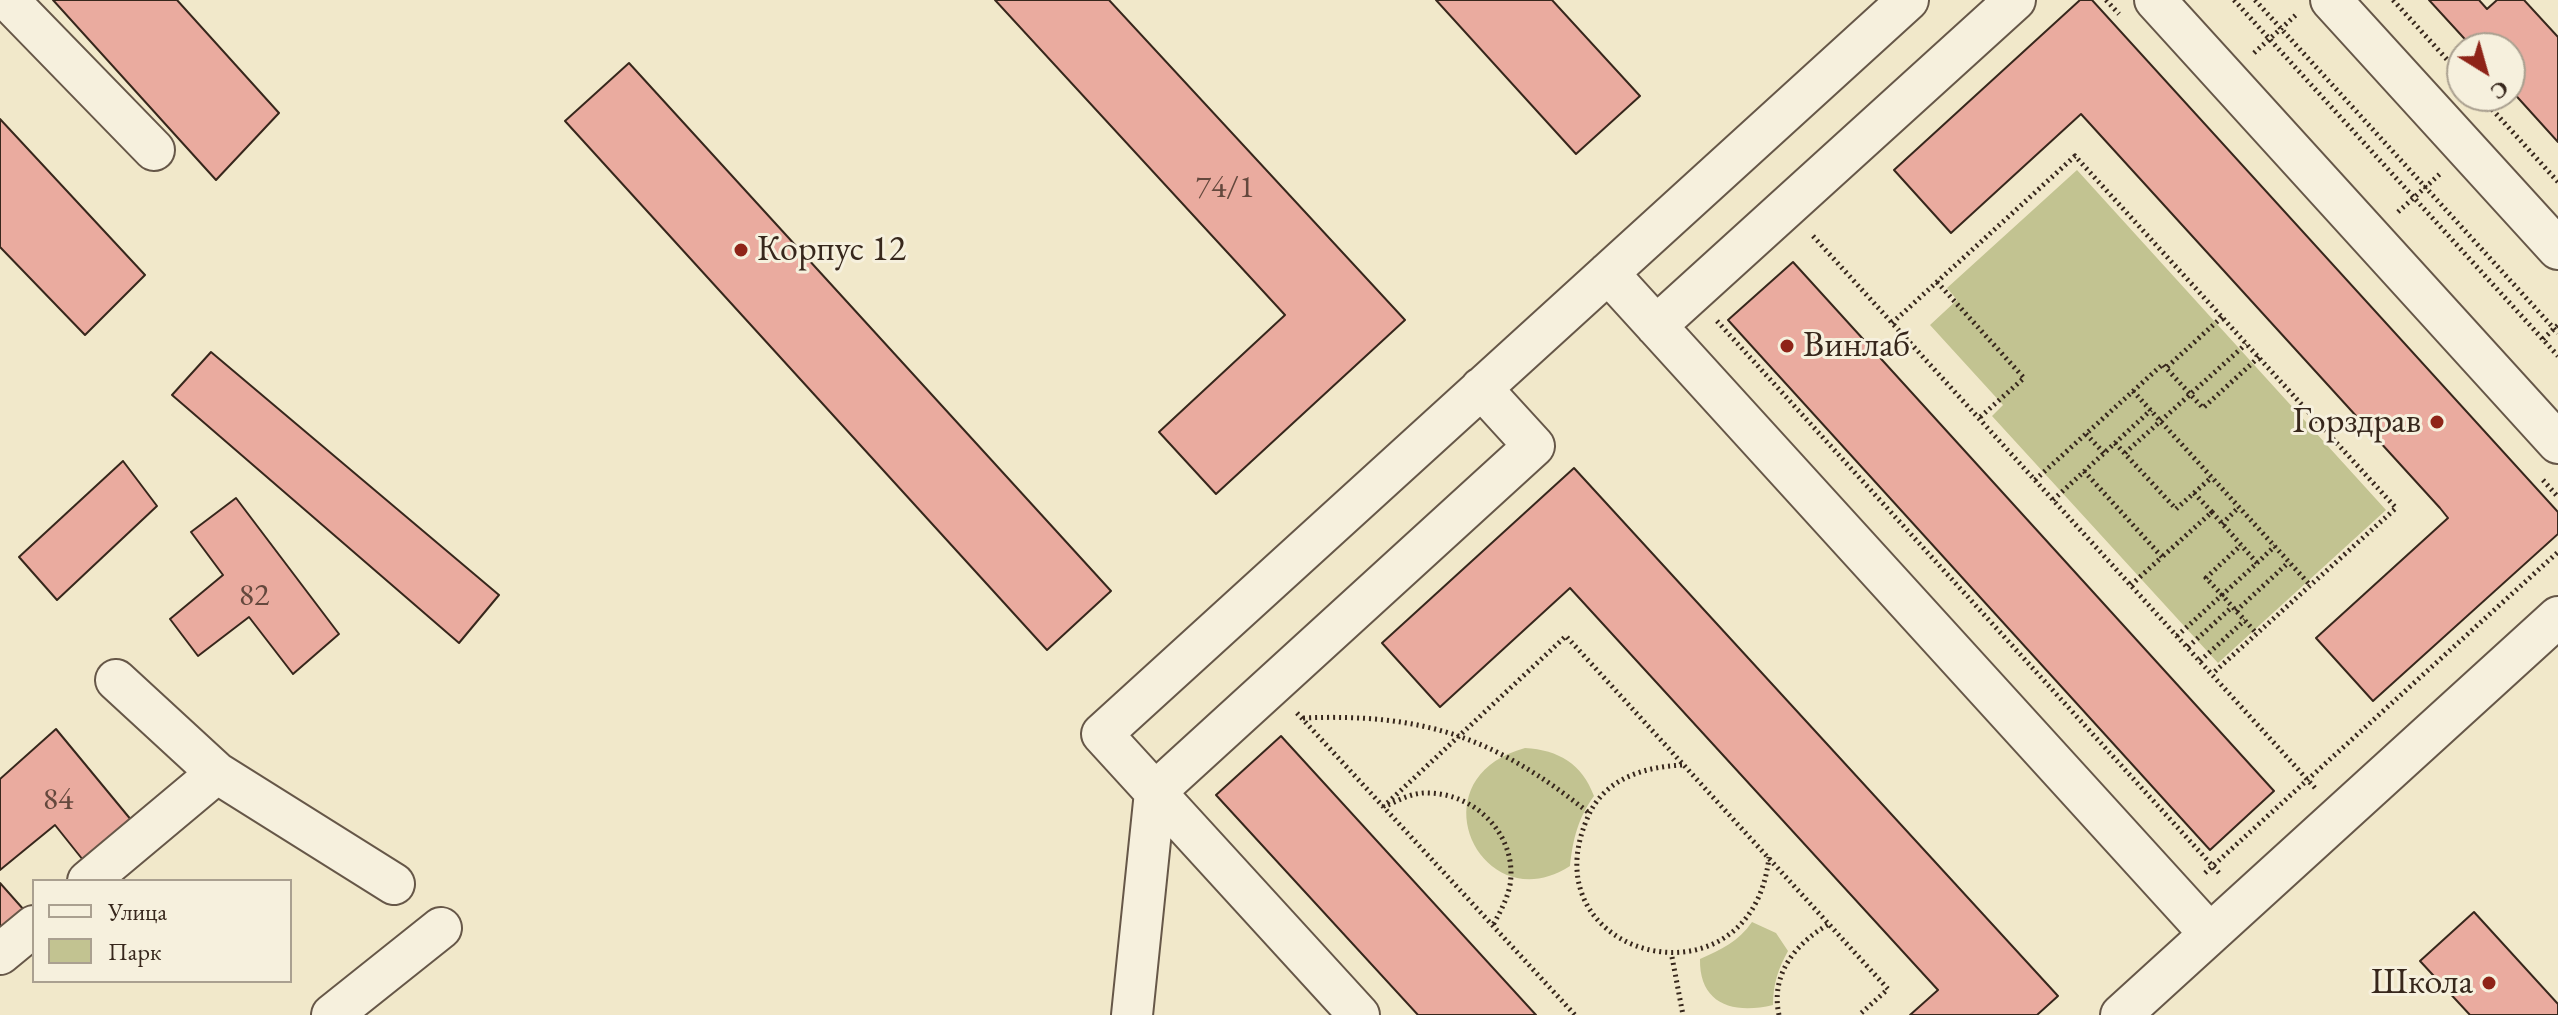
<!DOCTYPE html>
<html>
<head>
<meta charset="utf-8">
<style>
	body { margin:0 }
	#map { position:relative; width:2558px; height:1015px; overflow:hidden; background:#f1e8ca; font-family:"EB Garamond",serif }
	canvas { display:block }
	.legend { position:absolute; left:32px; top:879px; width:260px; height:104px; box-sizing:border-box; background:#f6f0dd; border:2px solid #aaa090; margin:0; padding:10px 14px; list-style:none; font-size:24px; color:#37271c }
	.legend li { display:flex; align-items:center; gap:16px; height:40px }
	.legend b { width:40px; border:2px solid #aaa090 }
	.north { position:absolute; left:2446px; top:32px; width:80px; height:80px; box-sizing:border-box; background:#f6f0dd; border:2px solid #aaa090; border-radius:50%; rotate:143deg; font-size:22px; font-weight:700; line-height:32px; text-align:center; color:#37271c }
	.north::after { content:''; display:block; margin:auto; width:28px; height:36px; background:#8f2418; clip-path:polygon(50% 0,100% 100%,50% 72%,0 100%) }
</style>
</head>
<body>
<div id="map">
<canvas width="2558" height="1015"></canvas>
<ul class="legend">
<li><b style="height:10px;background:#f6f0dd"></b>Улица</li>
<li><b style="height:22px;background:#c2c391"></b>Парк</li>
</ul>
<div class="north">С</div>
</div>
<script>
const c = document.querySelector('canvas').getContext('2d');
c.lineJoin = 'round';
function fillPath(path, color) {
  c.fillStyle = color;
  c.fill(path, 'evenodd');
}
function stroke(path, color, width, dash) {
  c.strokeStyle = color;
  c.lineWidth = width;
  c.lineCap = dash ? 'butt' : 'round';
  c.setLineDash(dash || []);
  c.stroke(path);
}
function write(font, color, halo, rows, align = 'center') {
  c.font = font + ' "EB Garamond",serif';
  c.lineWidth = 6;
  c.setLineDash([]);
  c.textBaseline = 'middle';
  c.strokeStyle = halo;
  c.fillStyle = color;
  for (const [text, x, y, turn = 0] of rows) {
    c.save();
    c.translate(x, y);
    c.rotate((+turn || 0) * Math.PI / 180);
    c.textAlign = isNaN(turn) ? turn : align;
    if (halo) c.strokeText(text, 0, 0);
    c.fillText(text, 0, 0);
    c.restore();
  }
}
const green = new Path2D(`
	M2077 170 2386 510 2218 663 1992 416 2003 405 1930 325 1957 300 1947 288Z
	M1525 748C1559 750 1582 764 1594 796 1578 818 1573 839 1570 866 1482 923 1412 779 1525 748Z
	M1752 922 1776 933 1788 951C1778 969 1773 984 1773 1005 1732 1015 1699 1003 1700 959 1721 950 1739 941 1752 922Z`);
const building = new Path2D(`
	M53 0H177L279 113 216 180Z
	M995 0H1109L1405 320 1216 494 1159 432 1285 315Z
	M1436 0H1552L1640 96 1576 154Z
	M2080 0H2092L2558 512V534L2373 701 2316 638 2448 518 2440 508 2081 114 1951 233 1894 170Z
	M2429 0H2479L2487 9 2497 0H2524L2558 37V142L2510 89V48H2473Z
	M629 63 1111 591 1047 650 565 121Z
	M0 119 145 275 85 335 0 247Z
	M1793 262 2274 791 2210 850 1728 320Z
	M211 352 499 595 459 643 172 395Z
	M123 461 157 506 57 600 19 557Z
	M1574 468 2058 996 2037 1015H1910L1938 990 1570 588 1440 707 1382 643Z
	M236 498 339 634 293 674 249 617 198 656 170 619 223 575 191 532Z
	M56 729 132 821 83 860 55 825 0 870V779Z
	M1281 736 1536 1015H1418L1216 795Z
	M0 883 24 910 0 931Z
	M2474 912 2558 1004V1015H2470L2420 961Z`);
const path = new Path2D(`
	M2106 0 2119 14
	M2234 0 2558 356
	M2255 0 2558 333
	M2393 0 2462 76
	M2254 53 2297 14
	M2480 96 2558 182
	M2398 212 2441 173
	M1813 236 2315 788
	M1937 282 2024 378 1979 418
	M2222 317 2166 368 2203 408 2259 357
	M1717 321 2219 873
	M1892 323 2075 156 2396 508 2212 674
	M2543 339 2558 325
	M2133 391 2310 585
	M2086 434 2104 453
	M2115 443 2176 509 2194 493 2212 512 2162 557
	M2125 453 2246 344
	M2084 471 2162 557 2131 585
	M2035 480 2163 364 2166 368
	M2543 480 2558 497
	M2194 493 2212 477
	M2053 500 2151 410
	M2212 512 2257 563 2222 595 2257 634
	M2222 524 2239 507
	M2257 563 2275 546
	M2236 611 2289 562
	M2177 636 2222 595 2206 578 2241 545
	M2188 647 2232 607
	M2200 661 2245 620
	M1297 713 1575 1015
	M1303 718C1423 713 1495 737 1589 813
	M1682 765C1643 767 1603 779 1587 819 1527 959 1752 1015 1769 857
	M1388 805C1401 799 1414 792 1429 793 1477 794 1518 837 1510 885 1507 900 1500 912 1493 925
	M1383 807 1566 636 1888 989 1859 1015
	M2205 873 2558 552
	M1672 957 1683 1015
	M1779 1015C1770 974 1796 943 1829 924`);
const minor = new Path2D(`
	M8 0 154 150
	M2155 0 2558 443
	M2331 0 2558 249
	M1608 273 2210 934
	M1656 326 2015 0
	M217 773 394 884
	M88 881 217 773 116 680
	M0 954 34 926
	M332 1015 441 928
	M1132 1015 1155 792 1534 446 1481 388
	M1359 1015 1102 734 1908 0
	M2121 1015 2558 617`);
const markers = [
	[741,250,8,"#8f2418"],
	[1787,346,8,"#8f2418"],
	[2437,422,8,"#8f2418"],
	[2489,983,8,"#8f2418"]
];
const numberNames = [
	["74/1",1225,188],
	["82",254,596],
	["84",58,800]
];
const poiNames = [
	["Корпус 12",757,250],
	["Винлаб",1803,346],
	["Горздрав",2421,422,"right"],
	["Школа",2473,983,"right"]
];
fillPath(green, '#c2c391');
fillPath(building, '#eaab9f');
stroke(building, '#37271c', 2);
stroke(minor, '#665748', 44);
stroke(path, '#37271c', 5, [2, 4]);
stroke(minor, '#f6f0dd', 40);
for (const [x, y, r, color] of markers) {
  const dot = new Path2D();
  dot.arc(x, y, r, 0, 2 * Math.PI);
  c.fillStyle = color;
  c.fill(dot);
  stroke(dot, '#f6f0dd', 3);
}
write('32px', '#64483d', null, numberNames);
write('36px', '#37271c', '#f6f0dd', poiNames, 'left');
</script>
</body>
</html>
